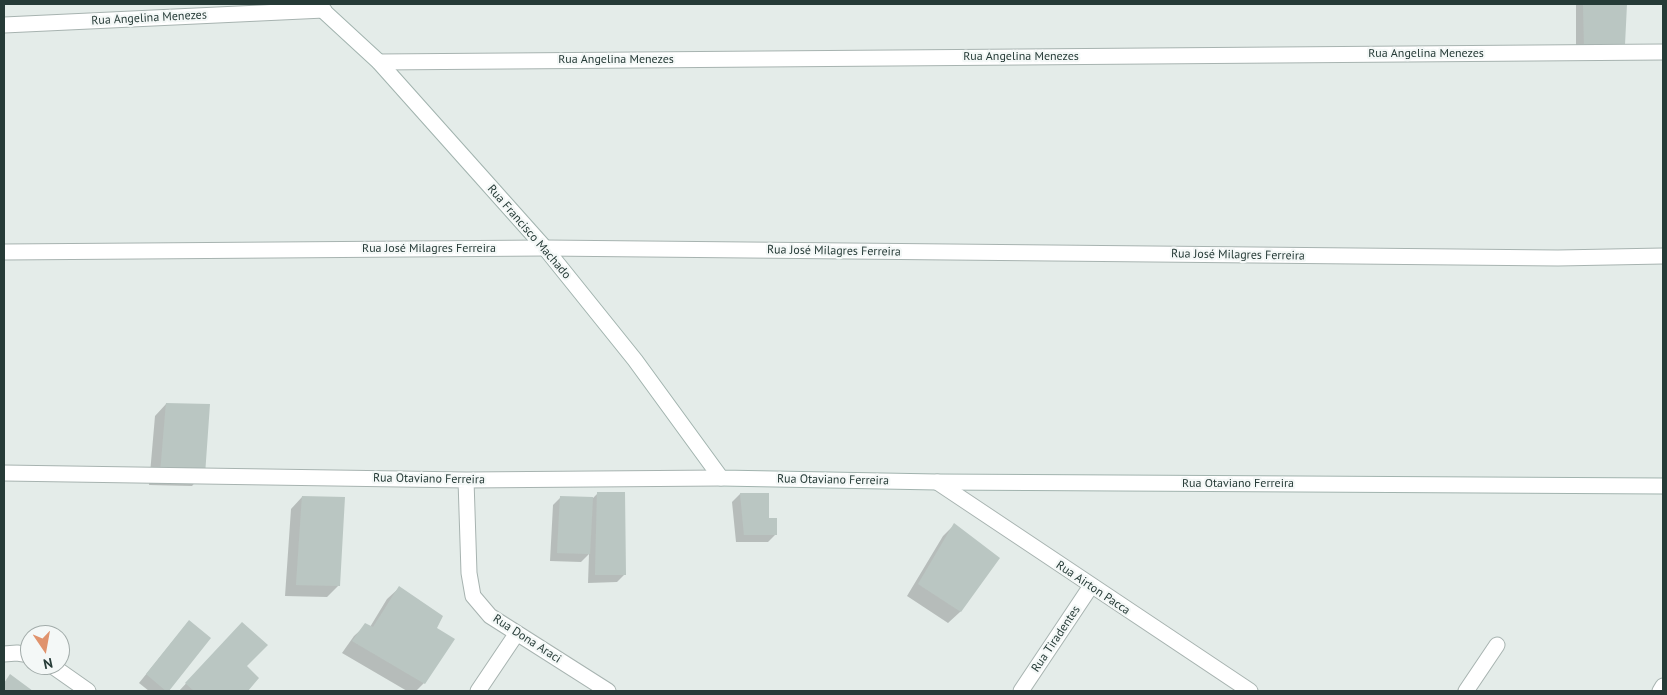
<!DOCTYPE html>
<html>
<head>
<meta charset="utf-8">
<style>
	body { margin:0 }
	#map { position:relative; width:1667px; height:695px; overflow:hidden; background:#e4ece9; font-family:"PT Sans",sans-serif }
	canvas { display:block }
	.frame { position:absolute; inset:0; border:5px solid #263b37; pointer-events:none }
	.north { position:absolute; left:20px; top:625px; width:50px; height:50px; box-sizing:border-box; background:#f4f8f7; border:1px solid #a2acaa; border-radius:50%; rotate:168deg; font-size:14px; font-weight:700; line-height:20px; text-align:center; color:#263b37 }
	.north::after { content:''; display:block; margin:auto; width:18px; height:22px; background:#e0936d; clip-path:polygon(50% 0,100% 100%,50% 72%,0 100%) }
</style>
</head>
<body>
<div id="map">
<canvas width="1667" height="695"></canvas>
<div class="frame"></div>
<div class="north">N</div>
</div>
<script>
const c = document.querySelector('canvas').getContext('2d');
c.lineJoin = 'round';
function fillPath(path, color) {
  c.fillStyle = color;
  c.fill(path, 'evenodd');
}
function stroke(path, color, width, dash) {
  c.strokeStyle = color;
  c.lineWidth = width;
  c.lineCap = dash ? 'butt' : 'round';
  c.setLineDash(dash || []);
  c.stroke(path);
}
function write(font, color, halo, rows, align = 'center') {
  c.font = font + ' "PT Sans",sans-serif';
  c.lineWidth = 4.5;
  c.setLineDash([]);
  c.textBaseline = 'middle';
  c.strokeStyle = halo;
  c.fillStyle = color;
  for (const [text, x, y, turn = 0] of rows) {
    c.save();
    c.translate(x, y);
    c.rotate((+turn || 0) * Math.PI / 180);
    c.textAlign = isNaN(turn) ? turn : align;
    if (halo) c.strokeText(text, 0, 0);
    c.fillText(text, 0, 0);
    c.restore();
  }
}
const shadow = new Path2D(`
	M1576 4H1625L1623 45 1576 51Z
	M166 404 203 474 192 486 149 485 155 416Z
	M598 493 625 574 617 582 588 583 589 554 581 562 550 561 553 505 561 497 593 498Z
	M740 494 768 495V519L776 534 768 542H736L732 502Z
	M302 497 339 585 327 597 285 596 291 509Z
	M954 525 998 559 960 612 948 623 907 596 943 536Z
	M399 588 436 628 424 683 416 691H407L342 653 354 636 366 625 370 627 387 599Z
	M189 621 209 638 167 691H149L139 683Z
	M231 635 245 666 257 678 246 691H179Z`);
const building = new Path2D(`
	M1583 4H1627L1625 45 1584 44Z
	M166 403 210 404 205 475 160 474Z
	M597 492H625L626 575H595Z
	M740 493H769V518H777V535H744Z
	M302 496 345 497 340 586 296 585Z
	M560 496 593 497 590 554 557 553Z
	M954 523 1000 558 961 612 918 584Z
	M399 586 443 616 437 628 455 639 425 684 352 641 365 623 373 627Z
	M189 620 211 638 169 691H166L146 674Z
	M242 622 268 645 247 666 259 678 248 691H194L185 683Z
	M10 674 33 691H4V683Z`);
const street = new Path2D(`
	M4 25 324 10
	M379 62 1663 52
	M4 252 545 248 1558 258 1663 256
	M4 473 466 480 721 478
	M466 480 469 573 473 596 490 616 608 691
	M937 482 1250 691
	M4 654 17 653 30 655
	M51 665 88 691
	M478 691 517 633
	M1021 691 1091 586
	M1466 691 1497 645
	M1660 691 1663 686`);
const secondary = new Path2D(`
	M316 4 379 62 545 248 635 360 721 478 937 482 1663 486`);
const streetNames = [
	["Rua Angelina Menezes",149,18,-3],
	["Rua Angelina Menezes",1426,54],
	["Rua Angelina Menezes",1021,57],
	["Rua Angelina Menezes",616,60],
	["Rua Francisco Machado",529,232,49],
	["Rua José Milagres Ferreira",429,249],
	["Rua José Milagres Ferreira",834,251,1],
	["Rua José Milagres Ferreira",1238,255,1],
	["Rua Otaviano Ferreira",429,479,1],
	["Rua Otaviano Ferreira",833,480,1],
	["Rua Otaviano Ferreira",1238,484],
	["Rua Airton Pacca",1093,588,34],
	["Rua Dona Araci",527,639,33],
	["Rua Tiradentes",1056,639,-56]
];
fillPath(shadow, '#0003');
fillPath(building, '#bac6c2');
stroke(street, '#a7b3b0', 17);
stroke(secondary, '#a1b3ae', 17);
stroke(street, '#fff', 15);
stroke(secondary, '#fff', 15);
write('12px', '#263b37', '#f4f8f7', streetNames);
</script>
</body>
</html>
